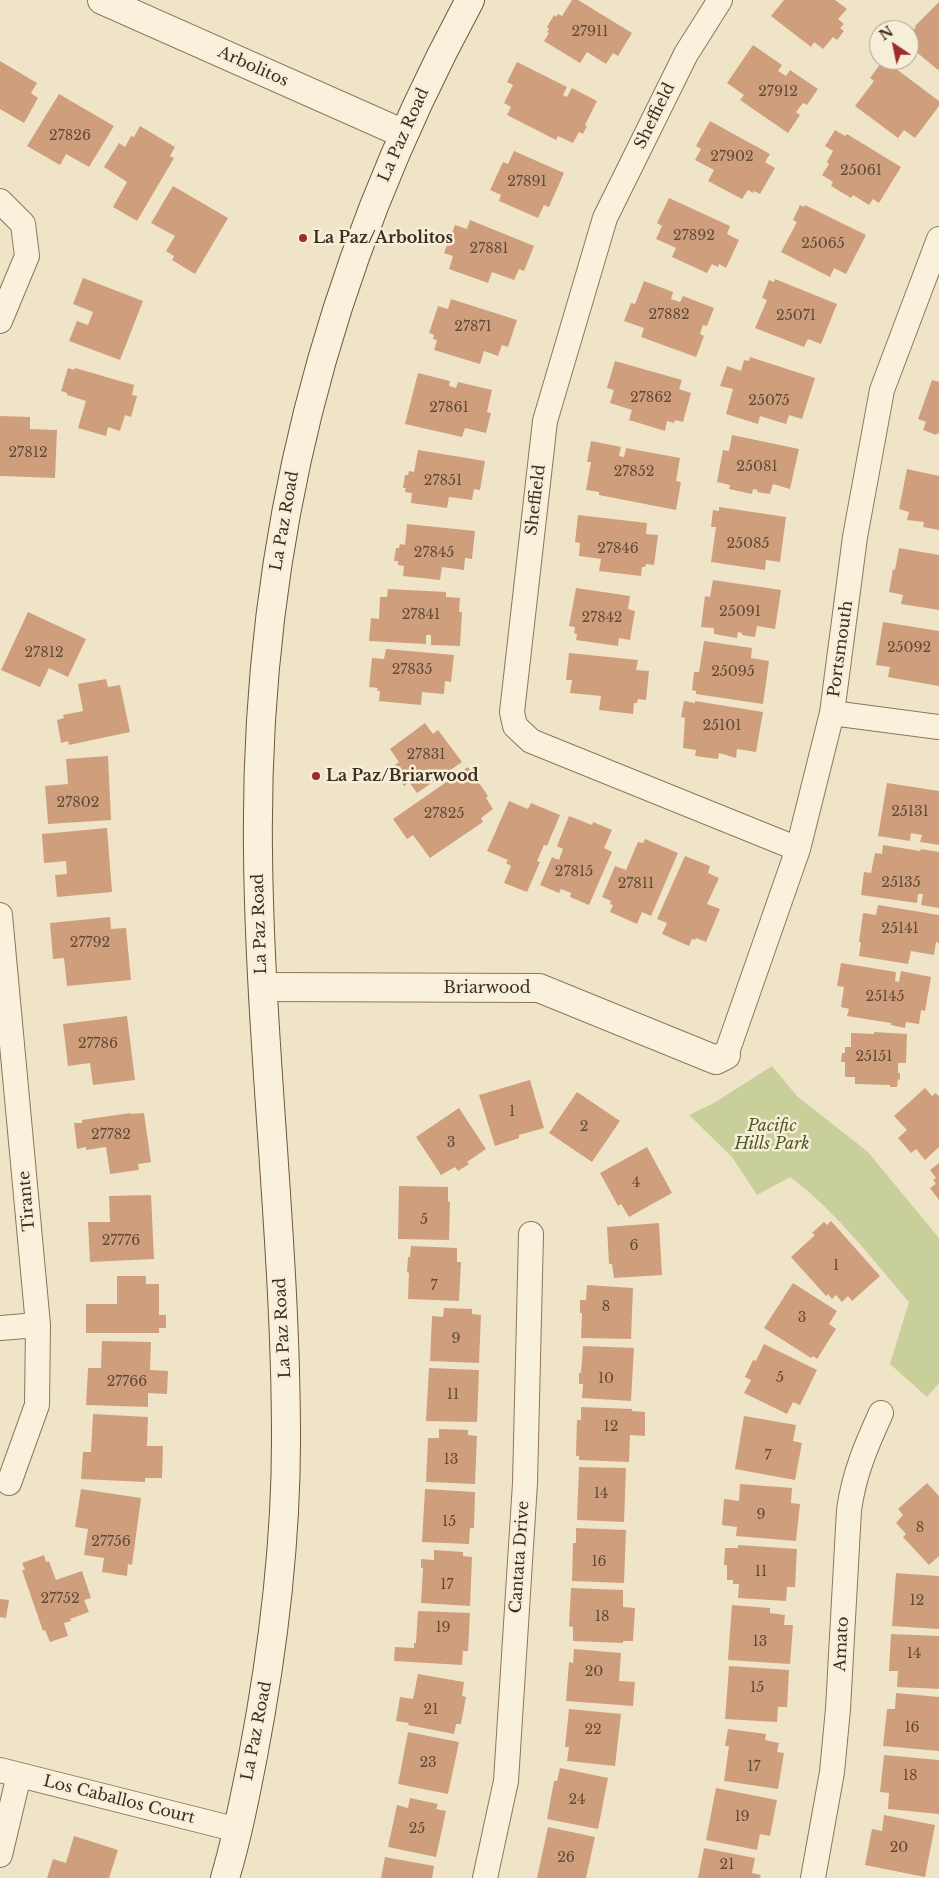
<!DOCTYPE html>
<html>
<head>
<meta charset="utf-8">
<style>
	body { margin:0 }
	#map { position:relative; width:939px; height:1878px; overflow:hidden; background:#f0e4c8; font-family:"Libre Baskerville",serif }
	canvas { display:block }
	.north { position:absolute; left:869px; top:20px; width:50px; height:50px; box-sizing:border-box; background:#f7eed8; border:1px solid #ada18e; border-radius:50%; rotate:326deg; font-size:14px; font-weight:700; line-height:20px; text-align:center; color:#3d2e20 }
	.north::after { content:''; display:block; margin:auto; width:18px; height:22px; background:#9e2a2b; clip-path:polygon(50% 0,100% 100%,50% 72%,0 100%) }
</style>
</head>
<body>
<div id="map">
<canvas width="939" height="1878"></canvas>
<div class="north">N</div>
</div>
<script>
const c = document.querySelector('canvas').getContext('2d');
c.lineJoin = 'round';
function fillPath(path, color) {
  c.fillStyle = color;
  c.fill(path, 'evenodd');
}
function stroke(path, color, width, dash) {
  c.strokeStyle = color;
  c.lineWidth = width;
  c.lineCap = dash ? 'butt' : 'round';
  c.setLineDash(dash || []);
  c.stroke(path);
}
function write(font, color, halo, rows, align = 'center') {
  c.font = font + ' "Libre Baskerville",serif';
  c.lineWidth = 5;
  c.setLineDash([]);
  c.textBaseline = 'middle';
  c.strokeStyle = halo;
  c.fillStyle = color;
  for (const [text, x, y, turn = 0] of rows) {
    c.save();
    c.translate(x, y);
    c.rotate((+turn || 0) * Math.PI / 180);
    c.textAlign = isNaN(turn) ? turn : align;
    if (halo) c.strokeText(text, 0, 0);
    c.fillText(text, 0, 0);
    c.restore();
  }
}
const green = new Path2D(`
	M772 1066 798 1097 868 1152 939 1238V1383L927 1397 890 1364 909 1302C872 1259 836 1211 790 1177L757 1195 732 1157 689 1115 714 1103Z`);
const building = new Path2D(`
	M572 0H578L632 33 618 56 613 53 606 64 587 52 580 63 544 41 549 33 547 32 549 29 547 27 554 15 556 17 558 14 562 16Z
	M784 0H835L847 9 838 19 844 24 840 28 844 31 837 40 833 37 823 49 814 42 811 47 771 16Z
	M939 2V69L938 70 914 50 918 46 909 36 916 27 915 26Z
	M753 45 782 65 778 71 786 76 790 70 818 89 807 105 803 103 796 112 800 115 788 133 740 100 744 95 727 83Z
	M0 61 37 83 31 93 38 98 24 123 0 109Z
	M517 62 567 87 563 95 567 97 572 88 597 101 585 125 587 126 583 134 579 132 573 143 558 136 556 140 507 115 511 107 504 103 513 85 507 82Z
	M887 62 939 101V106L915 138 904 130 898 138 855 106 874 81 870 78 881 63 884 66Z
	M59 94 114 126 89 167 66 154 60 165 27 146Z
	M710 121 770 154 765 162 775 168 760 194 754 191 753 193 748 190 742 199 708 181 714 170 695 160 701 149 696 146Z
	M140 126 175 147 170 156 174 158 137 221 113 207 127 182 104 167 119 143 125 147 131 136 134 137Z
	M835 130 845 136 847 134 901 167 879 203 873 199 869 205 853 195 851 198 831 186 833 182 822 175 829 164 827 162 833 151 825 146Z
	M514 151 564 173 549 207 544 205 538 218 499 201 501 195 490 190 503 162 508 164Z
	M173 186 228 218 195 274 172 260 174 256 166 251 175 236 151 223Z
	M669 198 730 226 727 234 739 240 726 268 719 264 718 267 712 264 707 273 672 257 676 248 656 239 662 226 657 223Z
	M800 205 804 207 805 205 866 235 846 274 834 268 830 277 781 252 797 222 793 220Z
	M470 220 534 246 524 271 519 269 514 280 492 272 488 283 449 269 453 256 444 253 455 225 467 229Z
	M83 278 143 301 120 360 69 341 77 321 88 325 93 312 73 304Z
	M775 279 837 304 821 344 808 339 804 347 755 328 767 300 762 298 769 280 774 282Z
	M644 281 673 292 671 299 680 302 683 296 714 308 707 326 703 325 700 334 704 336 696 357 641 337 644 328 624 321 631 303 635 304Z
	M451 299 517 320 508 347 502 345 498 356 484 351 480 364 434 350 437 340 433 339 434 335 429 333 438 306 448 309Z
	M750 357 815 378 802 419 789 415 786 424 760 416 758 424 726 414 733 389 720 386 727 366 741 371 744 360 749 361Z
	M615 361 682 380 679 389 691 393 683 422 675 420 674 423 667 421 665 431 629 420 632 410 610 403 614 390 607 388Z
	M68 368 74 370 75 368 134 385 132 395 137 396 131 417 125 415 120 431 108 427 106 436 78 428 86 401 67 395V393L61 391Z
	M418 373 450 381 449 386 456 388 458 382 492 390 487 412 491 413 486 433 465 428 462 437 405 424Z
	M932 380 939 382V434L937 433 936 435 923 430 926 422 918 419Z
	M0 416 30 417V429L57 430 55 478 0 476Z
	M732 435 799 449 790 489 773 484 770 494 757 492 758 490 753 489 752 494 729 489 730 485 717 482 723 450 729 451Z
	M591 441 621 447 619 456 624 457 626 448 680 458 676 481 681 482 676 510 599 495V492L586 490 591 462H587Z
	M418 450 485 461 480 490 474 489 472 500 449 497 447 508 411 503 412 493 405 492 406 488H403L405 475H408L409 471 414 472Z
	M907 469 939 476V530L923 527 924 522 907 520 909 512 899 509Z
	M719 507 786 517 780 562 766 560 765 570 711 562 716 527H711L713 510 719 511Z
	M578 515 647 523 646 534 658 535 654 565 646 564 645 567H642L641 576 599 571 601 559 579 556 580 543 575 542Z
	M407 524 475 531 472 559 465 558 464 570 442 567 440 580 403 576 404 566 398 565V561H394L396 548H399L400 544 405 545Z
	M899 548 939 555V610L901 604 903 595 889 592 893 569 895 570Z
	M713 580 781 590 775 629 757 626 755 637 742 635V633L738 632 737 638 714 634V628L701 627 705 596 710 597Z
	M576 588 630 596 628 609 635 611 630 640 619 638 618 646 576 640 577 634 574 633 575 627 569 626Z
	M388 589 446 592V597L460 598 459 612H462L460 646 431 645V635H426V644L369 641 371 618 379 619 380 597H387Z
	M28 612 86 639 68 677 49 668 40 687 1 670Z
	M883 622 939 631V686L888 677 890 667 876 665Z
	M704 641 752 648 751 658 769 661 763 704 696 694V691L692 690 694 672H699Z
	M386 649 454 655 451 682 445 681 444 694 422 692 421 705 379 701 380 691H377L378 688 369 687 372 658 384 659Z
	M569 653 638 660 636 670 649 671 646 700 638 699 637 703H634L633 714 599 710 601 696 570 693 572 680H566Z
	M106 679 108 687 120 685 130 732 69 745 68 741 61 743 57 720 64 718 63 715 83 711 78 684Z
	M684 701 695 703V701L763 712 756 752 737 749 736 758 719 753 718 759 695 756 696 750 683 748 685 718 681 717Z
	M425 723 433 734 438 730 462 762 417 793 409 782 404 786 391 768 399 762 390 749Z
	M108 756 111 820 48 824 45 786 68 784 66 759Z
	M468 767 488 796 486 798 493 809 481 818 483 822 430 858 413 835 407 839 393 819Z
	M887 783 939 791V845L920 842 922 835 911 833 910 841 878 836Z
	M509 801 528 809 531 803 560 815 547 846 544 845 537 861 540 862 527 892 504 883 511 866 506 863 508 860 487 851Z
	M569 816 592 825 593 822 612 830 604 848 612 852 589 905 570 897 571 893 561 889 559 893 540 885 552 857 559 860 563 849 557 846Z
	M107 828 112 892 57 897 55 875 67 874 66 861 44 863 42 834Z
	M645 839 678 853 651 916 642 912 637 924 610 912 613 905 610 904 611 901 602 897 615 866 626 870 638 842 643 843Z
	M883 845 920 851 921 849 939 852V908L921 905 923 894H918L917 903 861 895 864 872 871 873 875 853 882 854Z
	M685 856 710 866 708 873 719 878 707 904 720 909 706 942 696 938 695 940 692 939 689 946 662 934 667 923 657 919Z
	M878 905 939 915V943L936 942 934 955 911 951 908 964 859 956 861 942H859L863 913 876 915Z
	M110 917 111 929 126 928 131 980 67 986 64 958 53 959 50 923Z
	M841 963 896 972 895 981 899 982 901 971 931 977 925 1011 921 1010 919 1024 906 1022 905 1028 891 1025V1023L847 1016 849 1009 841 1007 844 987 837 986Z
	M127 1016 135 1080 93 1085 90 1063 68 1066 63 1024Z
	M874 1032 907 1034 906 1063H898V1073H900V1080L898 1079 897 1087H890V1085L855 1084V1077H845V1062H841L842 1053H845V1047H851V1033L874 1034Z
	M530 1080 544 1128 519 1135V1138L495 1146 479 1095Z
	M925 1088 932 1096 935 1093 939 1096V1147L925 1160 916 1149 911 1153 898 1138 907 1130 894 1116Z
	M577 1092 620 1121 592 1162 549 1133Z
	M459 1108 486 1149 467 1162 469 1164 458 1171 455 1167 441 1175 416 1137Z
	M131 1113V1114L144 1113 151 1162 138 1164 139 1170 110 1174 106 1147 86 1150V1147L77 1149 74 1123H82V1120Z
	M647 1147 672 1193 629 1217 621 1204 618 1206 600 1173Z
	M939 1163V1200L930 1188 936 1184 933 1180 936 1178 930 1170Z
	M399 1186 448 1187V1201L450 1202 449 1240 398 1239Z
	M151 1195 154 1259 90 1262 88 1222H110L109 1196Z
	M831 1221 880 1276 852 1301 848 1296 842 1302 836 1295 832 1299 828 1294 826 1296 791 1257 815 1235 812 1233 824 1222 827 1225Z
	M659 1223 662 1275 614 1278 612 1264H609L607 1227Z
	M411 1246 457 1248V1262H461L459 1301 408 1299 409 1273 407 1272 408 1257H410Z
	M117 1276H146V1284H159V1315H166V1328H159V1333H86V1304H117Z
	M793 1283 837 1311 829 1324 836 1329 817 1359 813 1356 811 1358 764 1328Z
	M587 1285 633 1288 631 1339 581 1338 582 1313H580V1300H586Z
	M444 1308 472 1309V1314L481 1315 479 1363 430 1361 432 1316 443 1317Z
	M102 1341 151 1342 150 1370 168 1371 167 1394 148 1393V1407L86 1405 88 1368H101Z
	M764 1344 817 1370 800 1405 793 1402 787 1414 744 1393 751 1380 745 1377 753 1360 756 1361Z
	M583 1346 634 1348 631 1401 582 1398 583 1384H579V1373H581Z
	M429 1368 479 1370 477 1422 426 1421Z
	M581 1407 632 1409V1411L645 1412V1436L630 1435 629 1462 579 1460V1456H576L577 1420H581Z
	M93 1414 148 1417 147 1446H163L162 1478H145V1482L81 1479 83 1452H91Z
	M744 1416 796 1425 793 1441 802 1443 795 1480 735 1469Z
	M439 1429 468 1430V1435L477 1436 475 1484 426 1482 428 1438H439Z
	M579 1467 626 1468 624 1522 577 1520Z
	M927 1483 939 1496V1556L929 1565 903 1537 906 1534 896 1523 903 1515 898 1509Z
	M740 1484 792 1488 791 1503 800 1504 796 1541 736 1536 737 1527 722 1525 724 1499 739 1501Z
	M81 1489 141 1498 132 1565 128 1564 127 1576 102 1572 104 1558 84 1555 88 1529 75 1527Z
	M425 1489 475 1492 474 1528H470L469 1544 422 1542Z
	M576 1528 626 1530 624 1583 572 1581 573 1543H576Z
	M738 1545 797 1549 795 1587H787L786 1601 738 1598 739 1584H733V1580H727V1565H724L725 1548H738Z
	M434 1550 463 1552V1556L472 1557 470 1606 421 1603 423 1568H421V1559L434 1560Z
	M44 1555 46 1562 49 1561 56 1580 82 1571 91 1598 84 1600 89 1612 70 1619 71 1621 64 1623 68 1636 50 1642 45 1630 43 1631 22 1570H25L22 1563Z
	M896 1573 939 1576V1629L892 1626Z
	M571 1588 623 1590V1607L635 1608 633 1641H623V1643L573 1641V1627L569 1626Z
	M0 1599 9 1600 6 1618 0 1617Z
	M732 1605 770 1608V1613L785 1615 784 1625H793L790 1664 728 1660Z
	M418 1611 470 1613 468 1651H463L462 1665 394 1661 395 1647 414 1648V1643H416Z
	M891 1634 939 1636V1689L897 1687 898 1671H889Z
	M574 1649 621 1653 619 1681 635 1682 633 1706 566 1701 569 1662 573 1663Z
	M729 1666 789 1670 787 1707H778L777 1722 725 1719Z
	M418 1674 464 1682 462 1696 466 1697 461 1724H456L454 1734 408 1725 409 1723 396 1721 400 1697 413 1699Z
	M896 1693 939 1697V1751L883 1746 887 1709H895Z
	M569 1709 621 1714 615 1766 567 1761 569 1747H565Z
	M728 1729 766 1734 765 1740 779 1743 777 1752 784 1753 778 1789 724 1781 729 1746H725Z
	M408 1732 459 1742 448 1794 398 1784Z
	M884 1755 939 1760V1814L888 1809 889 1793 880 1792Z
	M560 1768 608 1778 598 1829 547 1819 554 1781H557Z
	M716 1788 777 1800 770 1836 760 1834 757 1850 706 1840Z
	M410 1798 438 1804 436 1809 446 1811 436 1857 388 1847 397 1805 408 1808Z
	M884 1815 935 1825 925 1877 865 1865 872 1829 882 1831Z
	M548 1827 595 1837 586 1878H537Z
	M74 1836 118 1850 109 1878H47L53 1859 66 1863Z
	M704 1848 755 1858 752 1873 761 1875 760 1878H698Z
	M385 1857 434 1866 432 1878H381Z`);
const minor = new Path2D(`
	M720 0 686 54 605 218 545 421 512 712 515 726 531 741 798 849
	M0 201 23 224 27 256 0 321
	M832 713 939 727
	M0 915 38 1325 37 1405 9 1483
	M726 1055 798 849 832 713 855 537 882 390 939 239
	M0 1328 38 1325
	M0 1770 238 1830
	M0 1855 19 1775
	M485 1878 506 1781 525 1483 531 1234
	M813 1878 832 1772 838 1709 849 1510C854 1474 866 1446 881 1413`);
const tertiary = new Path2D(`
	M102 0 404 134
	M263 987 539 988 716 1060 726 1055`);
const secondary = new Path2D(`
	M225 1878C237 1838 245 1797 253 1756 273 1651 286 1546 286 1440 286 1243 260 1048 258 852 254 546 325 268 470 0`);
const markers = [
	[303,238,5,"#9e2a2b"],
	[316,776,5,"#9e2a2b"]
];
const numberNames = [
	["27911",590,32],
	["27912",778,92],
	["27826",70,136],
	["27902",732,157],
	["25061",861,171],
	["27891",527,182],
	["27892",694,236],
	["25065",823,244],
	["27881",489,249],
	["27882",669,315],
	["25071",796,316],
	["27871",473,327],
	["27862",651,398],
	["25075",769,401],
	["27861",449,408],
	["27812",28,453],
	["25081",757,467],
	["27852",634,472],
	["27851",443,481],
	["25085",748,544],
	["27846",618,549],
	["27845",434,553],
	["25091",740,612],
	["27841",421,615],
	["27842",602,618],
	["25092",909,648],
	["27812",44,653],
	["27835",412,670],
	["25095",733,672],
	["25101",722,726],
	["27831",426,755],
	["27802",78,803],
	["25131",910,812],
	["27825",444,814],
	["27815",574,872],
	["25135",901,883],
	["27811",636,884],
	["25141",900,929],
	["27792",90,943],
	["25145",885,997],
	["27786",98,1044],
	["25151",874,1057],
	["1",512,1112],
	["2",584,1127],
	["27782",111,1135],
	["3",451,1143],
	["4",636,1183],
	["5",424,1220],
	["27776",121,1241],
	["6",634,1246],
	["1",836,1266],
	["7",434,1286],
	["8",606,1307],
	["3",802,1318],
	["9",456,1339],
	["5",780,1378],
	["10",606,1379],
	["27766",127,1382],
	["11",453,1395],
	["12",611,1427],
	["7",768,1456],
	["13",451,1460],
	["14",601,1494],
	["9",761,1515],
	["15",449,1522],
	["8",920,1528],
	["27756",111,1542],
	["16",599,1562],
	["11",761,1572],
	["17",447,1585],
	["27752",60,1599],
	["12",917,1601],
	["18",602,1617],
	["19",443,1628],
	["13",760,1642],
	["14",914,1654],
	["20",594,1672],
	["15",757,1688],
	["21",431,1710],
	["16",912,1728],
	["22",593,1730],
	["23",428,1763],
	["17",754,1767],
	["18",910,1776],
	["24",577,1800],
	["19",742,1817],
	["25",417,1829],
	["20",899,1848],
	["26",566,1858],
	["21",727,1865]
];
const streetNames = [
	["Arbolitos",253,67,24],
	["Sheffield",655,116,-64],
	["La Paz Road",404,135,-66],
	["Sheffield",536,500,-83],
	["La Paz Road",285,521,-80],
	["Portsmouth",841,649,-82],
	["La Paz Road",260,924,-92],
	["Briarwood",487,988],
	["Tirante",27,1201,-95],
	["La Paz Road",283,1328,-93],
	["Cantata Drive",520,1557,-86],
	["Amato",842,1644,-87],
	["La Paz Road",257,1731,-79],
	["Los Caballos Court",119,1800,14]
];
const poiNames = [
	["La Paz/Arbolitos",313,238],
	["La Paz/Briarwood",326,776]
];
const parkNames = [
	["Pacific",772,1126],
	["Hills Park",772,1144]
];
fillPath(green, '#c9cf9b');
fillPath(building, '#cf9f7d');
stroke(minor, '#8d765c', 26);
stroke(tertiary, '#8d765c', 30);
stroke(secondary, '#6f573f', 30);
stroke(minor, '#faf1dc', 24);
stroke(tertiary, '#faf1dc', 28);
stroke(secondary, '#faf1dc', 28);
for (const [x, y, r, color] of markers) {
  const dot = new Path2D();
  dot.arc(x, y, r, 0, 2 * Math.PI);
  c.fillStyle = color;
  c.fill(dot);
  stroke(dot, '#f7eed8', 2);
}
write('14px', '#624a37', null, numberNames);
write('16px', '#3d2e20', '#f7eed8', streetNames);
write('bold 16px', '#3d2e20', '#f7eed8', poiNames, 'left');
write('italic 16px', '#4d5a26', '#f7eed8', parkNames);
</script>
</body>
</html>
